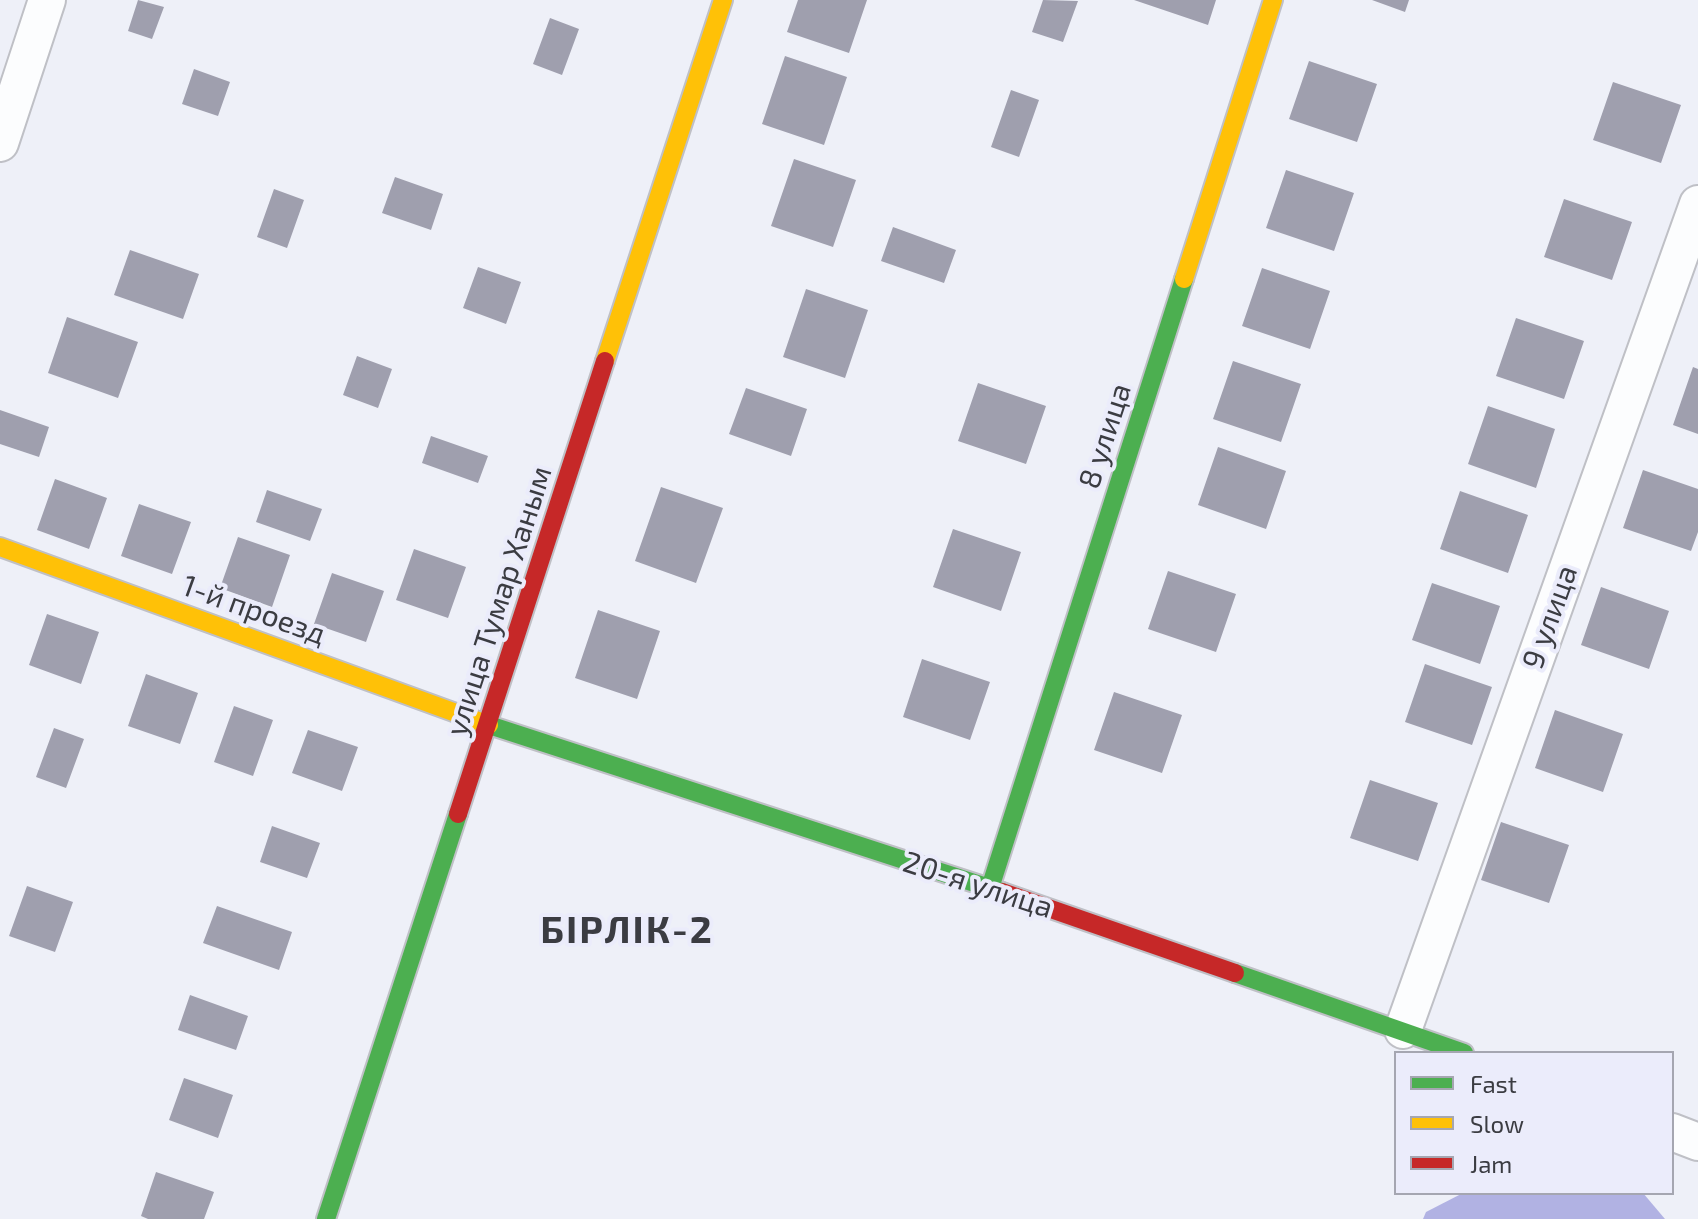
<!DOCTYPE html>
<html>
<head>
<meta charset="utf-8">
<style>
	body { margin:0 }
	#map { position:relative; width:1698px; height:1219px; overflow:hidden; background:#eef0f8; font-family:"Exo 2",sans-serif }
	canvas { display:block }
	.legend { position:absolute; left:1394px; top:1051px; width:280px; height:144px; box-sizing:border-box; background:#ebecfb; border:2px solid #a5a6b1; margin:0; padding:10px 14px; list-style:none; font-size:24px; color:#3b3c42 }
	.legend li { display:flex; align-items:center; gap:16px; height:40px }
	.legend b { width:40px; border:2px solid #a5a6b1 }
</style>
</head>
<body>
<div id="map">
<canvas width="1698" height="1219"></canvas>
<ul class="legend">
<li><b style="height:10px;background:#4caf50"></b>Fast</li>
<li><b style="height:10px;background:#ffc107"></b>Slow</li>
<li><b style="height:10px;background:#c62828"></b>Jam</li>
</ul>
</div>
<script>
const c = document.querySelector('canvas').getContext('2d');
c.lineJoin = 'round';
function fillPath(path, color) {
  c.fillStyle = color;
  c.fill(path, 'evenodd');
}
function stroke(path, color, width, dash) {
  c.strokeStyle = color;
  c.lineWidth = width;
  c.lineCap = dash ? 'butt' : 'round';
  c.setLineDash(dash || []);
  c.stroke(path);
}
function write(font, color, halo, rows, align = 'center') {
  c.font = font + ' "Exo 2",sans-serif';
  c.lineWidth = 8;
  c.setLineDash([]);
  c.textBaseline = 'middle';
  c.strokeStyle = halo;
  c.fillStyle = color;
  for (const [text, x, y, turn = 0] of rows) {
    c.save();
    c.translate(x, y);
    c.rotate((+turn || 0) * Math.PI / 180);
    c.textAlign = isNaN(turn) ? turn : align;
    if (halo) c.strokeText(text, 0, 0);
    c.fillText(text, 0, 0);
    c.restore();
  }
}
const water = new Path2D(`
	M1463 1193H1643L1665 1219H1423L1426 1212Z`);
const building = new Path2D(`
	M138 0 164 7 152 39 128 31Z
	M798 0H867L849 53 787 32Z
	M1043 0 1078 1 1063 42 1032 32Z
	M1134 0H1216L1208 25Z
	M1372 0H1409L1405 12Z
	M550 18 579 29 562 75 533 64Z
	M785 56 847 77 824 145 762 124Z
	M1309 61 1377 84 1357 142 1289 119Z
	M194 69 230 82 218 116 182 104Z
	M1613 82 1681 105 1661 163 1593 140Z
	M1011 90 1039 100 1019 157 991 147Z
	M794 159 856 180 833 247 771 226Z
	M1286 170 1354 193 1334 251 1266 228Z
	M395 177 443 194 431 230 382 213Z
	M274 189 304 200 287 248 257 237Z
	M1564 199 1632 222 1612 280 1544 257Z
	M893 227 956 250 944 283 881 261Z
	M130 250 199 274 183 319 114 295Z
	M478 267 521 282 506 324 463 308Z
	M1262 268 1330 291 1310 349 1242 326Z
	M806 289 868 310 845 378 783 357Z
	M67 317 138 342 118 398 48 373Z
	M1516 318 1584 341 1564 399 1496 376Z
	M357 356 392 369 378 408 343 395Z
	M1233 361 1301 384 1281 442 1213 419Z
	M1693 367 1698 369V434L1673 425Z
	M978 383 1046 406 1026 464 958 441Z
	M746 388 807 409 791 456 729 434Z
	M1488 406 1555 429 1536 488 1468 464Z
	M0 410 49 427 39 457 0 444Z
	M431 436 488 456 478 483 422 463Z
	M1218 447 1286 471 1266 529 1198 505Z
	M1643 470 1698 489V532L1691 551 1623 528Z
	M55 479 107 498 89 549 37 530Z
	M661 487 723 508 696 583 635 561Z
	M267 490 322 509 310 541 256 522Z
	M1460 491 1528 515 1508 573 1440 549Z
	M139 504 191 522 172 574 121 556Z
	M953 529 1021 552 1001 611 933 587Z
	M238 537 290 555 272 607 220 588Z
	M414 549 466 567 448 618 396 600Z
	M1168 571 1236 594 1216 652 1148 629Z
	M332 573 384 591 366 642 314 624Z
	M1432 583 1500 606 1480 664 1412 640Z
	M1601 587 1669 611 1649 669 1581 645Z
	M598 610 660 631 637 699 575 678Z
	M47 614 99 632 81 684 29 665Z
	M922 659 990 682 970 740 903 717Z
	M1425 664 1492 687 1472 745 1405 722Z
	M146 674 198 693 180 744 128 726Z
	M1114 692 1182 715 1162 773 1094 750Z
	M234 706 273 720 253 776 214 762Z
	M1555 710 1623 734 1603 792 1535 768Z
	M54 728 84 739 66 788 36 777Z
	M308 730 358 747 342 791 292 773Z
	M1370 780 1438 803 1418 861 1350 838Z
	M1501 822 1569 845 1549 903 1481 880Z
	M272 826 320 843 307 878 260 862Z
	M27 886 73 902 55 952 9 936Z
	M217 906 292 932 279 970 203 943Z
	M190 995 248 1016 236 1050 178 1030Z
	M184 1078 233 1095 218 1138 169 1120Z
	M156 1172 214 1192 204 1219H148L141 1216Z`);
const street = new Path2D(`
	M0 143 47 0
	M1403 1030 1698 204
	M1672 1132 1698 1142`);
const fast = new Path2D(`
	M489 725 1002 892
	M990 888 1184 279
	M1235 973 1464 1053
	M326 1219 458 814`);
const slow = new Path2D(`
	M1184 279 1273 0
	M605 361 723 0
	M0 547 489 725`);
const jam = new Path2D(`
	M458 814 605 361
	M1002 892 1235 973`);
const streetNames = [
	["8 улица",1105,436,-72],
	["улица Тумар Ханым",499,601,-72],
	["1-й проезд",254,610,20],
	["9 улица",1550,617,-70],
	["20-я улица",978,885,18]
];
const districtNames = [
	["БІРЛІК-2",627,930]
];
fillPath(water, '#b1b2e3');
fillPath(building, '#9f9fae');
stroke(street, '#bfc0c6', 40);
stroke(fast, '#bfc0c6', 22);
stroke(slow, '#bfc0c6', 22);
stroke(jam, '#bfc0c6', 22);
stroke(street, '#fcfdfe', 36);
stroke(fast, '#4caf50', 18);
stroke(slow, '#ffc107', 18);
stroke(jam, '#c62828', 18);
write('30px', '#3b3c42', '#ebecfb', streetNames);
c.letterSpacing = '2px';
write('bold 38px', '#3b3c42', '#ebecfb', districtNames);
c.letterSpacing = '0px';
</script>
</body>
</html>
